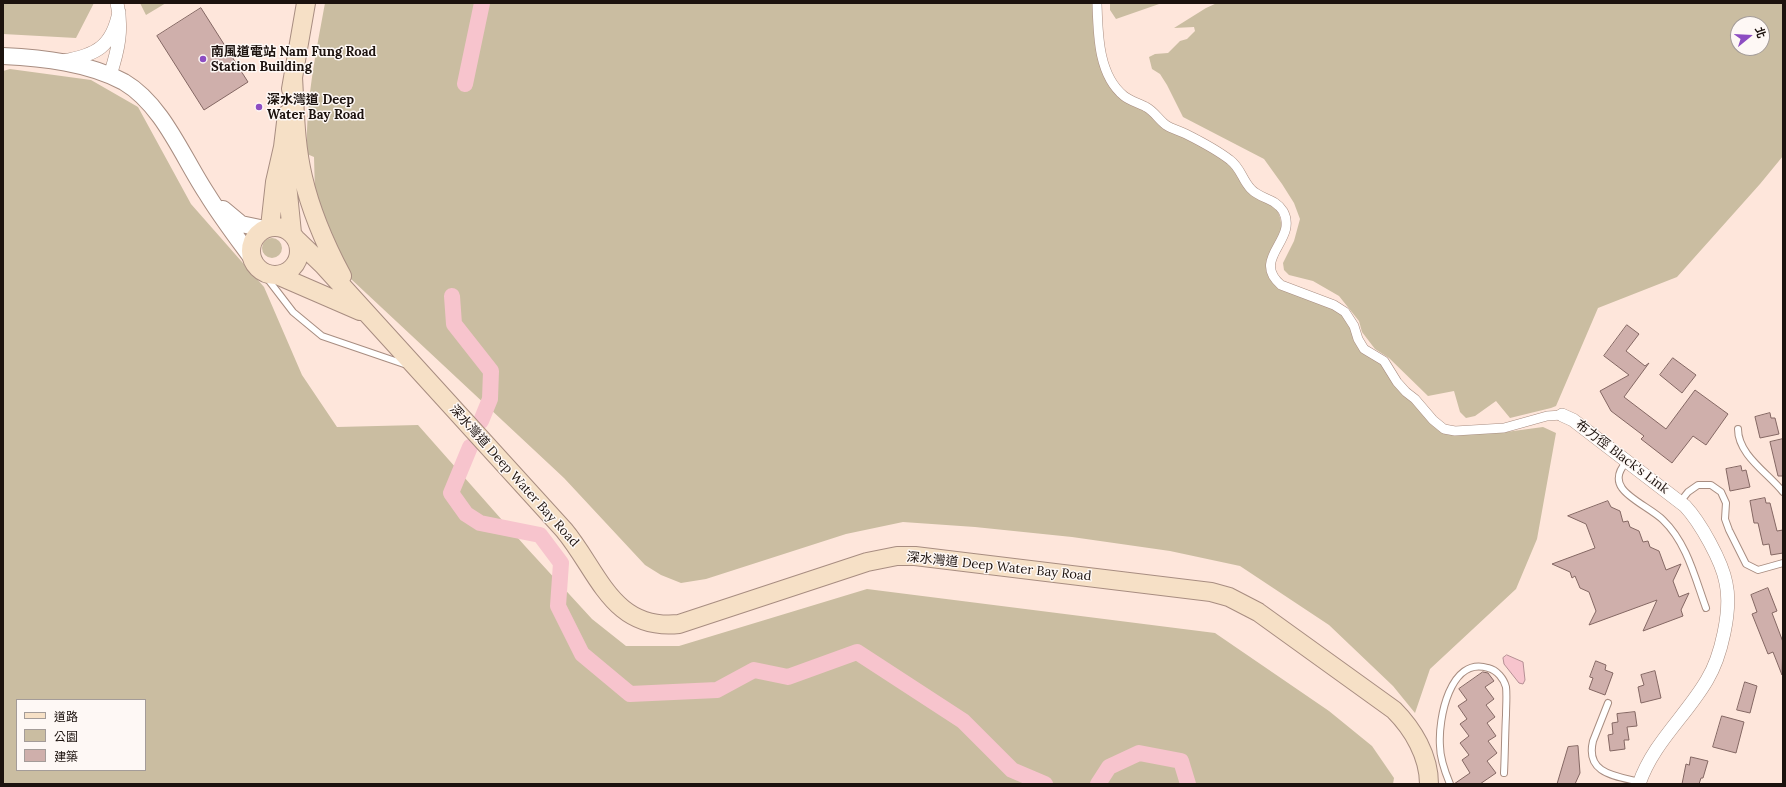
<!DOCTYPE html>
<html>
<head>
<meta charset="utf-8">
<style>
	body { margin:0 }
	#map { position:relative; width:1786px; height:787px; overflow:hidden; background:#fee6db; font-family:Lora,"Noto Sans TC",serif }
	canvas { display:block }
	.frame { position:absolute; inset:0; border:4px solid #1c120e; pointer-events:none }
	.legend { position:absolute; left:16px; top:699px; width:130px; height:72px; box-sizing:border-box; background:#fef8f5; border:1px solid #a49c99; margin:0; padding:5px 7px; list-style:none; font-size:12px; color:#1c120e }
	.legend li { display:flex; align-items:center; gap:8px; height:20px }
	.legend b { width:20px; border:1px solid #a49c99 }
	.north { position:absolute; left:1730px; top:16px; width:40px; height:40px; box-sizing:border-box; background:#fef8f5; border:1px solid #a49c99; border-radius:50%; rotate:72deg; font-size:11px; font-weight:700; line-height:16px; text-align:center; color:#1c120e }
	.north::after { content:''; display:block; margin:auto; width:14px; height:18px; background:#8d4dc2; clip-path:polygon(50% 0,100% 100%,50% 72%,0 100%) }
</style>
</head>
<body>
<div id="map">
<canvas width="1786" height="787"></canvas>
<div class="frame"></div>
<ul class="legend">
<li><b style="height:5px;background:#f6e0c6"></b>道路</li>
<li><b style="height:11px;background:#cabda1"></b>公園</li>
<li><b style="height:11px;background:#cfafab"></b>建築</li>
</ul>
<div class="north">北</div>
</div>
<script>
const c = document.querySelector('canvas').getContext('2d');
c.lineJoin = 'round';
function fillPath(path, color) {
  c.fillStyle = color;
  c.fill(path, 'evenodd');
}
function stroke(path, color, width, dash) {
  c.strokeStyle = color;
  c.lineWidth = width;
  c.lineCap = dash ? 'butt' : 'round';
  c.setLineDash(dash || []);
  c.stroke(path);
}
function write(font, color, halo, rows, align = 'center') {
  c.font = font + ' Lora,"Noto Sans TC",serif';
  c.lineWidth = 3;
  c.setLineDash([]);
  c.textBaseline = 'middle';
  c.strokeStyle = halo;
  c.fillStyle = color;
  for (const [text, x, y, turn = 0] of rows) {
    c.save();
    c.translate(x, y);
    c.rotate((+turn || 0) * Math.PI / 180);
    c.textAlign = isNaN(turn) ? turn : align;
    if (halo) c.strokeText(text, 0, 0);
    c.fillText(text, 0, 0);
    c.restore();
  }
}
const green = new Path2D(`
	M3 3H94L76 38 3 34Z
	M140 3H166L146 15Z
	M325 3H1095L1111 86 1186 137 1229 163 1274 205C1290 228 1276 250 1268 273L1344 314 1352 329 1356 340 1384 363 1412 401 1442 433 1457 435 1506 432 1543 427 1556 433 1537 539 1516 589 1430 669 1415 713 1393 686 1329 625 1240 566 1170 551 1072 537 975 527 903 522 846 534 706 579 681 583 661 575 645 565 564 478 351 279 315 193 314 157 307 154C305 103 316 53 325 3Z
	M1110 3H1162L1116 19 1110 10Z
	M1217 3H1783V156L1760 184 1677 277 1598 308 1556 406 1551 408 1510 418 1496 401 1475 416 1466 418 1460 412 1454 391 1428 396 1389 358 1375 349 1362 332 1359 321 1339 296 1313 281 1289 275 1284 270 1283 263 1294 241 1300 219 1294 203 1282 184 1264 159 1183 117 1167 85 1160 74 1152 69 1149 57 1155 54 1168 53 1180 41 1187 39 1195 31 1194 27 1174 28 1206 8ZM1738 24H1762V48H1738Z
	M10 69 91 80 138 107 191 204 264 287 302 375 337 427 418 425 525 546 592 619 626 646H679L867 589 1215 633 1329 711 1372 746 1394 778 1393 784H3V71ZM17 700H145V770H17Z
	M262 248a10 10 0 1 1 20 0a10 10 0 1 1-20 0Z`);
const water = new Path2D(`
	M1507 655 1523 662 1525 680 1523 684 1519 683 1504 664 1503 658Z`);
const canal = new Path2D(`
	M465 84 482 3
	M452 296 454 324 491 371 490 399 481 421
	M470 447 451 493 466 514 480 523 540 535 561 563 558 606 582 654 630 694 717 690 754 670 788 677 857 652 963 721 1012 770 1045 784
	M1098 784 1109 767 1139 753 1181 761 1188 784`);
const building = new Path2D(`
	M201 8 248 82 204 110 157 36Z
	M1627 325 1639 334 1626 351 1645 366 1649 363 1624 397 1666 429 1695 390 1728 414 1706 445 1693 436 1672 463 1641 439 1644 436 1611 411 1600 391 1629 375 1604 356Z
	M1673 358 1696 375 1682 393 1660 375Z
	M1770 413 1771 418H1775L1779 434 1760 438 1755 417Z
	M1783 439V476H1778L1770 442Z
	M1741 466 1742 471 1746 470 1750 487 1730 491 1726 469Z
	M1765 498 1766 503H1770L1777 531 1783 530V553L1771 555 1769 544 1763 545 1758 523H1754L1750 501Z
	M1608 501 1611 507 1620 511 1623 522 1628 521 1630 527 1639 531 1643 542 1648 541 1650 547 1659 551 1666 570 1681 564 1673 581 1679 597 1689 593 1681 610 1683 616 1643 631 1657 600 1589 625 1596 611 1589 592 1580 588 1575 576 1572 578 1570 572 1552 564 1595 548 1586 524 1568 516Z
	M1768 588 1777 611 1772 613 1783 642 1782 675 1773 652 1768 654 1752 614 1757 612 1751 595Z
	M1596 661 1606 665 1605 670 1613 673 1605 695 1589 689 1593 678 1590 677Z
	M1655 671 1661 698 1641 703 1638 687 1644 685 1641 675Z
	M1483 672 1488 673 1494 681 1485 687 1494 699 1486 705 1495 717 1487 723 1496 736 1488 741 1497 753 1487 761 1496 773 1480 784H1454L1470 773 1462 760 1469 755 1460 743 1469 736 1460 724 1467 719 1458 706 1467 700 1459 689Z
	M1745 682 1757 686 1750 713 1737 710Z
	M1635 712 1637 726 1627 727 1629 740H1624L1625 749 1610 751 1608 735 1613 734 1612 723 1618 722 1617 714Z
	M1722 716 1744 722 1736 753 1713 747Z
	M1578 746 1580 773 1575 784H1557L1568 747Z
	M1691 757 1708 761 1703 778H1701L1699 784H1682L1686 764 1689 765Z`);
const service = new Path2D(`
	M260 269 293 312 322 336 404 364
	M1738 429C1738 455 1768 473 1783 492
	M1627 461C1620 469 1615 478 1622 488 1629 499 1653 510 1663 520 1687 543 1695 578 1706 608
	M1680 502 1688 492 1698 485H1711L1721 492 1726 503 1725 519 1729 530 1746 564 1758 570 1783 563
	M1608 703 1593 741C1585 774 1616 776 1640 782
	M1450 784C1445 772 1440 759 1440 746 1438 719 1450 656 1488 668 1497 670 1504 679 1506 687 1507 696 1506 706 1506 715 1505 734 1505 753 1504 773`);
const pedestrian = new Path2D(`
	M1097 3C1098 34 1098 75 1124 96 1130 101 1139 103 1146 107 1154 111 1159 120 1166 125 1172 129 1180 131 1186 134 1200 141 1217 150 1230 160 1241 168 1242 180 1251 189 1260 199 1275 198 1283 211 1299 240 1250 258 1281 285L1334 305 1345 312 1354 326 1358 339 1364 349 1384 361 1397 382 1406 392 1415 399 1433 420 1444 429 1455 431 1504 428 1547 416 1562 415`);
const minor = new Path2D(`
	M63 61C96 55 112 47 119 12
	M110 75C118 51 123 29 117 3
	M1562 415 1573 420 1685 506C1700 522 1722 561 1726 583 1732 610 1721 657 1707 680 1686 716 1653 743 1639 784`);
const tertiary = new Path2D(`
	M3 56C43 58 89 63 124 82 163 105 183 158 207 194 221 217 238 239 254 261
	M223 209 241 224 265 229`);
const secondary = new Path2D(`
	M293 77C295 110 295 144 303 177 311 212 325 244 342 276
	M291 89 306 3
	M285 164 292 233
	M270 227 275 182 283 147 287 114
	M251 251a24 24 0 1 1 48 0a24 24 0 1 1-48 0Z
	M297 240 323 265 564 530C599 572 612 631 679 624L867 562 897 556H915L1211 592 1229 597 1258 612 1394 710C1413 729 1429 756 1429 784
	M277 275 360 311`);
const markers = [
	[203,59,4,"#8d4dc2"],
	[259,107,4,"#8d4dc2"]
];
const poiNames = [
	["南風道電站 Nam Fung Road",211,52],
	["Station Building",211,67],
	["深水灣道 Deep",267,100],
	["Water Bay Road",267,115]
];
const streetNames = [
	["布力徑 Black's Link",1622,457,37],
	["深水灣道 Deep Water Bay Road",514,476,48],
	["深水灣道 Deep Water Bay Road",999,567,6]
];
fillPath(green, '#cabda1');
fillPath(water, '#f7c4cd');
stroke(water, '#b58f94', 1);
stroke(canal, '#f7c4cd', 16);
fillPath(building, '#cfafab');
stroke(building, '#846763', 1);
stroke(service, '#a88d81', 8);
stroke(pedestrian, '#a88d81', 10);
stroke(minor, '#a88d81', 14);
stroke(tertiary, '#a88d81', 18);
stroke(secondary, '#a88d81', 20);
stroke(service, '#fff', 6);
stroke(pedestrian, '#fff', 9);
stroke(minor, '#fff', 13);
stroke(tertiary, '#fff', 16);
stroke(secondary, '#f6e0c6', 18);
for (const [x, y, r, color] of markers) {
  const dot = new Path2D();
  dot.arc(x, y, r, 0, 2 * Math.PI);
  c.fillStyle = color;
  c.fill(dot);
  stroke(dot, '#fef8f5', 1.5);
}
write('bold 13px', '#1c120e', '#fef8f5', poiNames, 'left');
write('13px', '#1c120e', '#fef8f5', streetNames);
</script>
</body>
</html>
